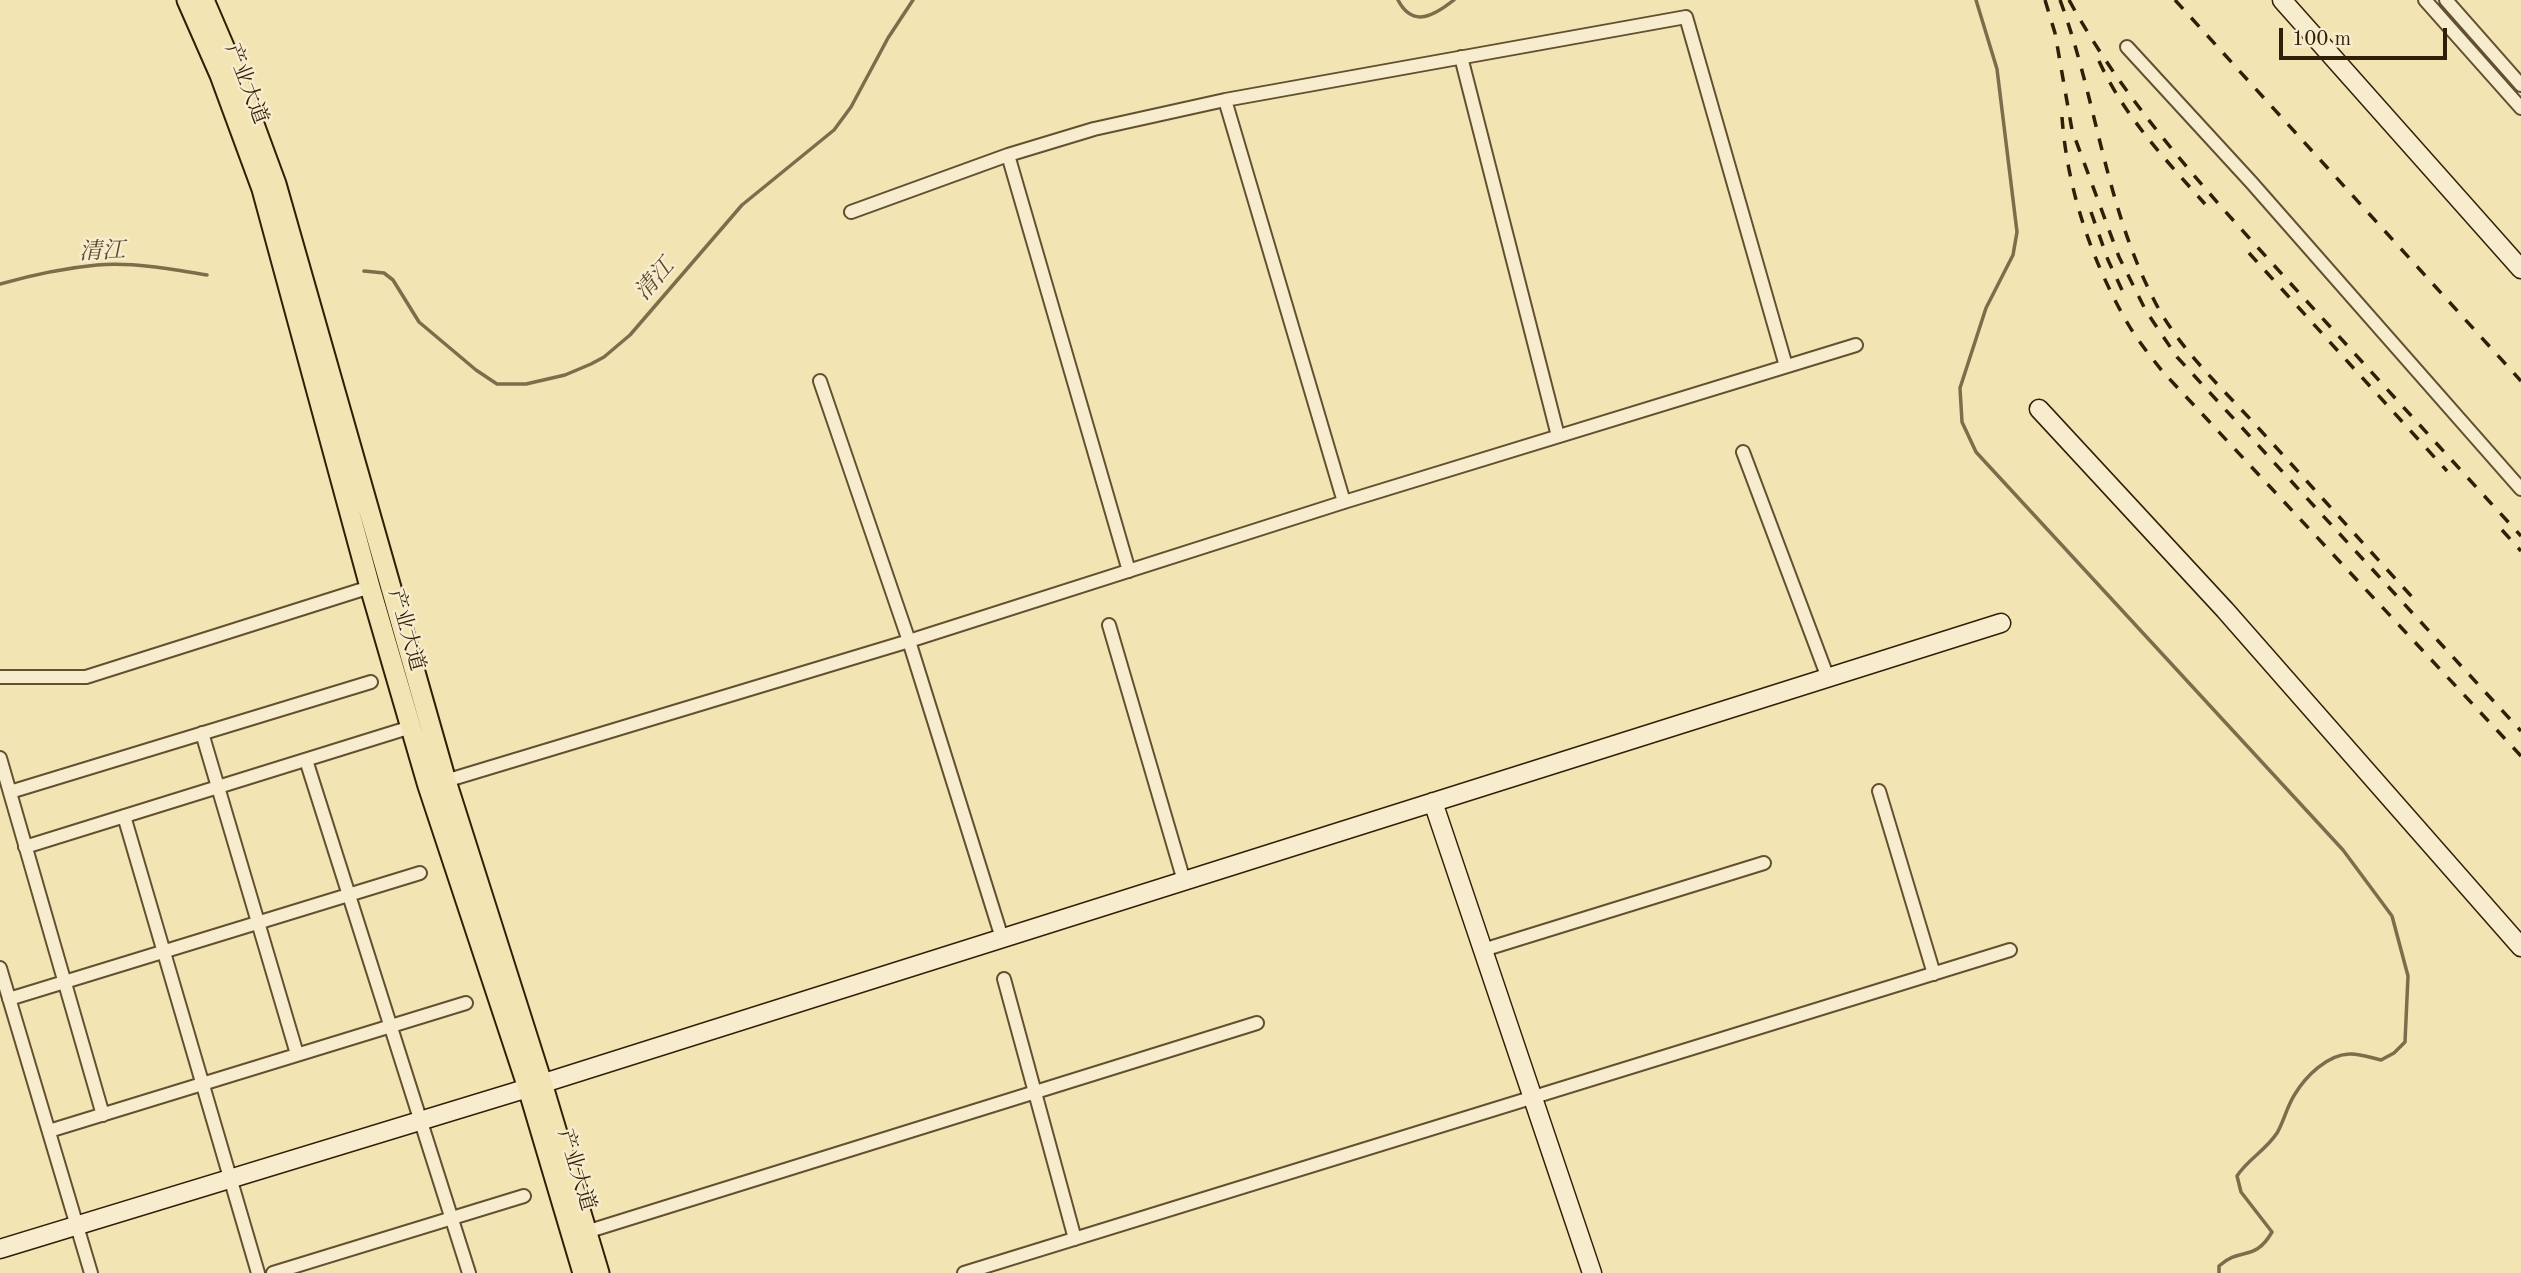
<!DOCTYPE html>
<html>
<head>
<meta charset="utf-8">
<style>
	body { margin:0 }
	#map { position:relative; width:2521px; height:1273px; overflow:hidden; background:#f3e4b3; font-family:"Old Standard TT",serif }
	canvas { display:block }
	.scale { position:absolute; left:2279px; top:28px; width:168px; height:32px; box-sizing:border-box; border:4px solid #321e06; border-top:0; padding-left:9px; font-size:21px; line-height:24px; white-space:nowrap; color:#321e06; -webkit-text-stroke:5px #f7edce; paint-order:stroke }
</style>
</head>
<body>
<div id="map">
<canvas width="2521" height="1273"></canvas>
<div class="scale">100 m</div>
</div>
<script>
const c = document.querySelector('canvas').getContext('2d');
c.lineJoin = 'round';
function stroke(path, color, width, dash) {
  c.strokeStyle = color;
  c.lineWidth = width;
  c.lineCap = dash ? 'butt' : 'round';
  c.setLineDash(dash || []);
  c.stroke(path);
}
function write(font, color, halo, rows, align = 'center') {
  c.font = font + ' "Old Standard TT","Noto Serif SC",serif';
  c.lineWidth = 5;
  c.setLineDash([]);
  c.textBaseline = 'middle';
  c.strokeStyle = halo;
  c.fillStyle = color;
  for (const [text, x, y, turn = 0] of rows) {
    c.save();
    c.translate(x, y);
    c.rotate((+turn || 0) * Math.PI / 180);
    c.textAlign = isNaN(turn) ? turn : align;
    if (halo) c.strokeText(text, 0, 0);
    c.fillText(text, 0, 0);
    c.restore();
  }
}
const stream = new Path2D(`
	M1398 0C1413 29 1435 15 1454 0
	M1976 0 1997 69 2017 232 2013 255 1986 308 1960 388 1962 422 1976 452 2343 850 2392 916 2408 976 2405 1042 2394 1053 2381 1060C2371 1058 2359 1053 2349 1054 2327 1055 2306 1076 2295 1094 2287 1106 2284 1121 2277 1133 2266 1150 2247 1160 2237 1176L2241 1192 2272 1232C2254 1263 2241 1246 2219 1266V1273
	M364 271 384 273 393 280 419 322 476 370 497 384H526L565 375 591 364 604 357 630 335 742 205 834 130 851 107 888 38 913 0
	M0 284C32 275 65 268 97 265 133 262 172 269 207 275`);
const street = new Path2D(`
	M2425 0 2521 108
	M2446 0 2521 85
	M2127 47 2251 182 2521 489
	M1461 57 1558 436
	M1225 100 1344 502
	M1008 155 1129 571
	M851 212 1008 155 1094 129 1225 100 1686 17 1786 366
	M820 381 909 641 1002 938
	M1743 452 1828 678
	M1109 625 1184 881
	M0 677H86L370 587
	M202 733 297 1054
	M0 758 103 1115
	M306 760 469 1273
	M442 782 909 641 1344 502 1856 345
	M1879 791 1934 974
	M10 792 371 682
	M124 816 258 1273
	M25 847 411 727
	M1483 950 1764 863
	M0 968 91 1273
	M1004 979 1075 1239
	M9 999 420 873
	M49 1131 466 1003
	M586 1232 1257 1023
	M273 1273 524 1196
	M964 1273 2010 950`);
const secondary = new Path2D(`
	M2282 0 2521 269
	M2039 409 2225 610 2521 947
	M1433 802 1592 1273
	M0 1249 528 1088 2001 623`);
const primary = new Path2D(`
	M187 0 220 75 262 189 370 587 428 786 528 1088 583 1273
	M204 0 234 70 276 184 446 781 542 1083 599 1273`);
const rail = new Path2D(`
	M2045 0 2055 33 2072 130 2119 257 2146 311 2177 357 2521 731
	M2060 0C2096 97 2105 204 2153 298 2176 345 2217 383 2252 421 2306 480 2359 539 2413 598
	M2069 0C2127 106 2210 195 2291 284 2368 368 2444 452 2521 536
	M2175 0 2521 381
	M2099 61C2124 116 2165 159 2205 204
	M2062 117C2067 189 2092 262 2128 324 2138 341 2151 357 2163 372L2521 756
	M2091 212 2108 260 2122 290
	M2249 253 2447 471
	M2502 530 2521 551`);
const streetNames = [
	["产业大道",246,84,69],
	["产业大道",406,630,74],
	["产业大道",576,1170,73]
];
const waterNames = [
	["清江",102,252,-2],
	["清江",655,280,-49]
];
stroke(stream, '#7e6d4a', 3.5);
stroke(street, '#625031', 16);
stroke(secondary, '#321e06', 21);
stroke(primary, '#321e06', 23);
stroke(street, '#f7edce', 12);
stroke(secondary, '#f7edce', 18);
stroke(primary, '#f3e4b3', 19);
stroke(rail, '#321e06', 3.5, [12, 12]);
write('21px', '#321e06', '#f7edce', streetNames);
write('italic 23px', '#5e4c2e', '#f7edce', waterNames);
</script>
</body>
</html>
